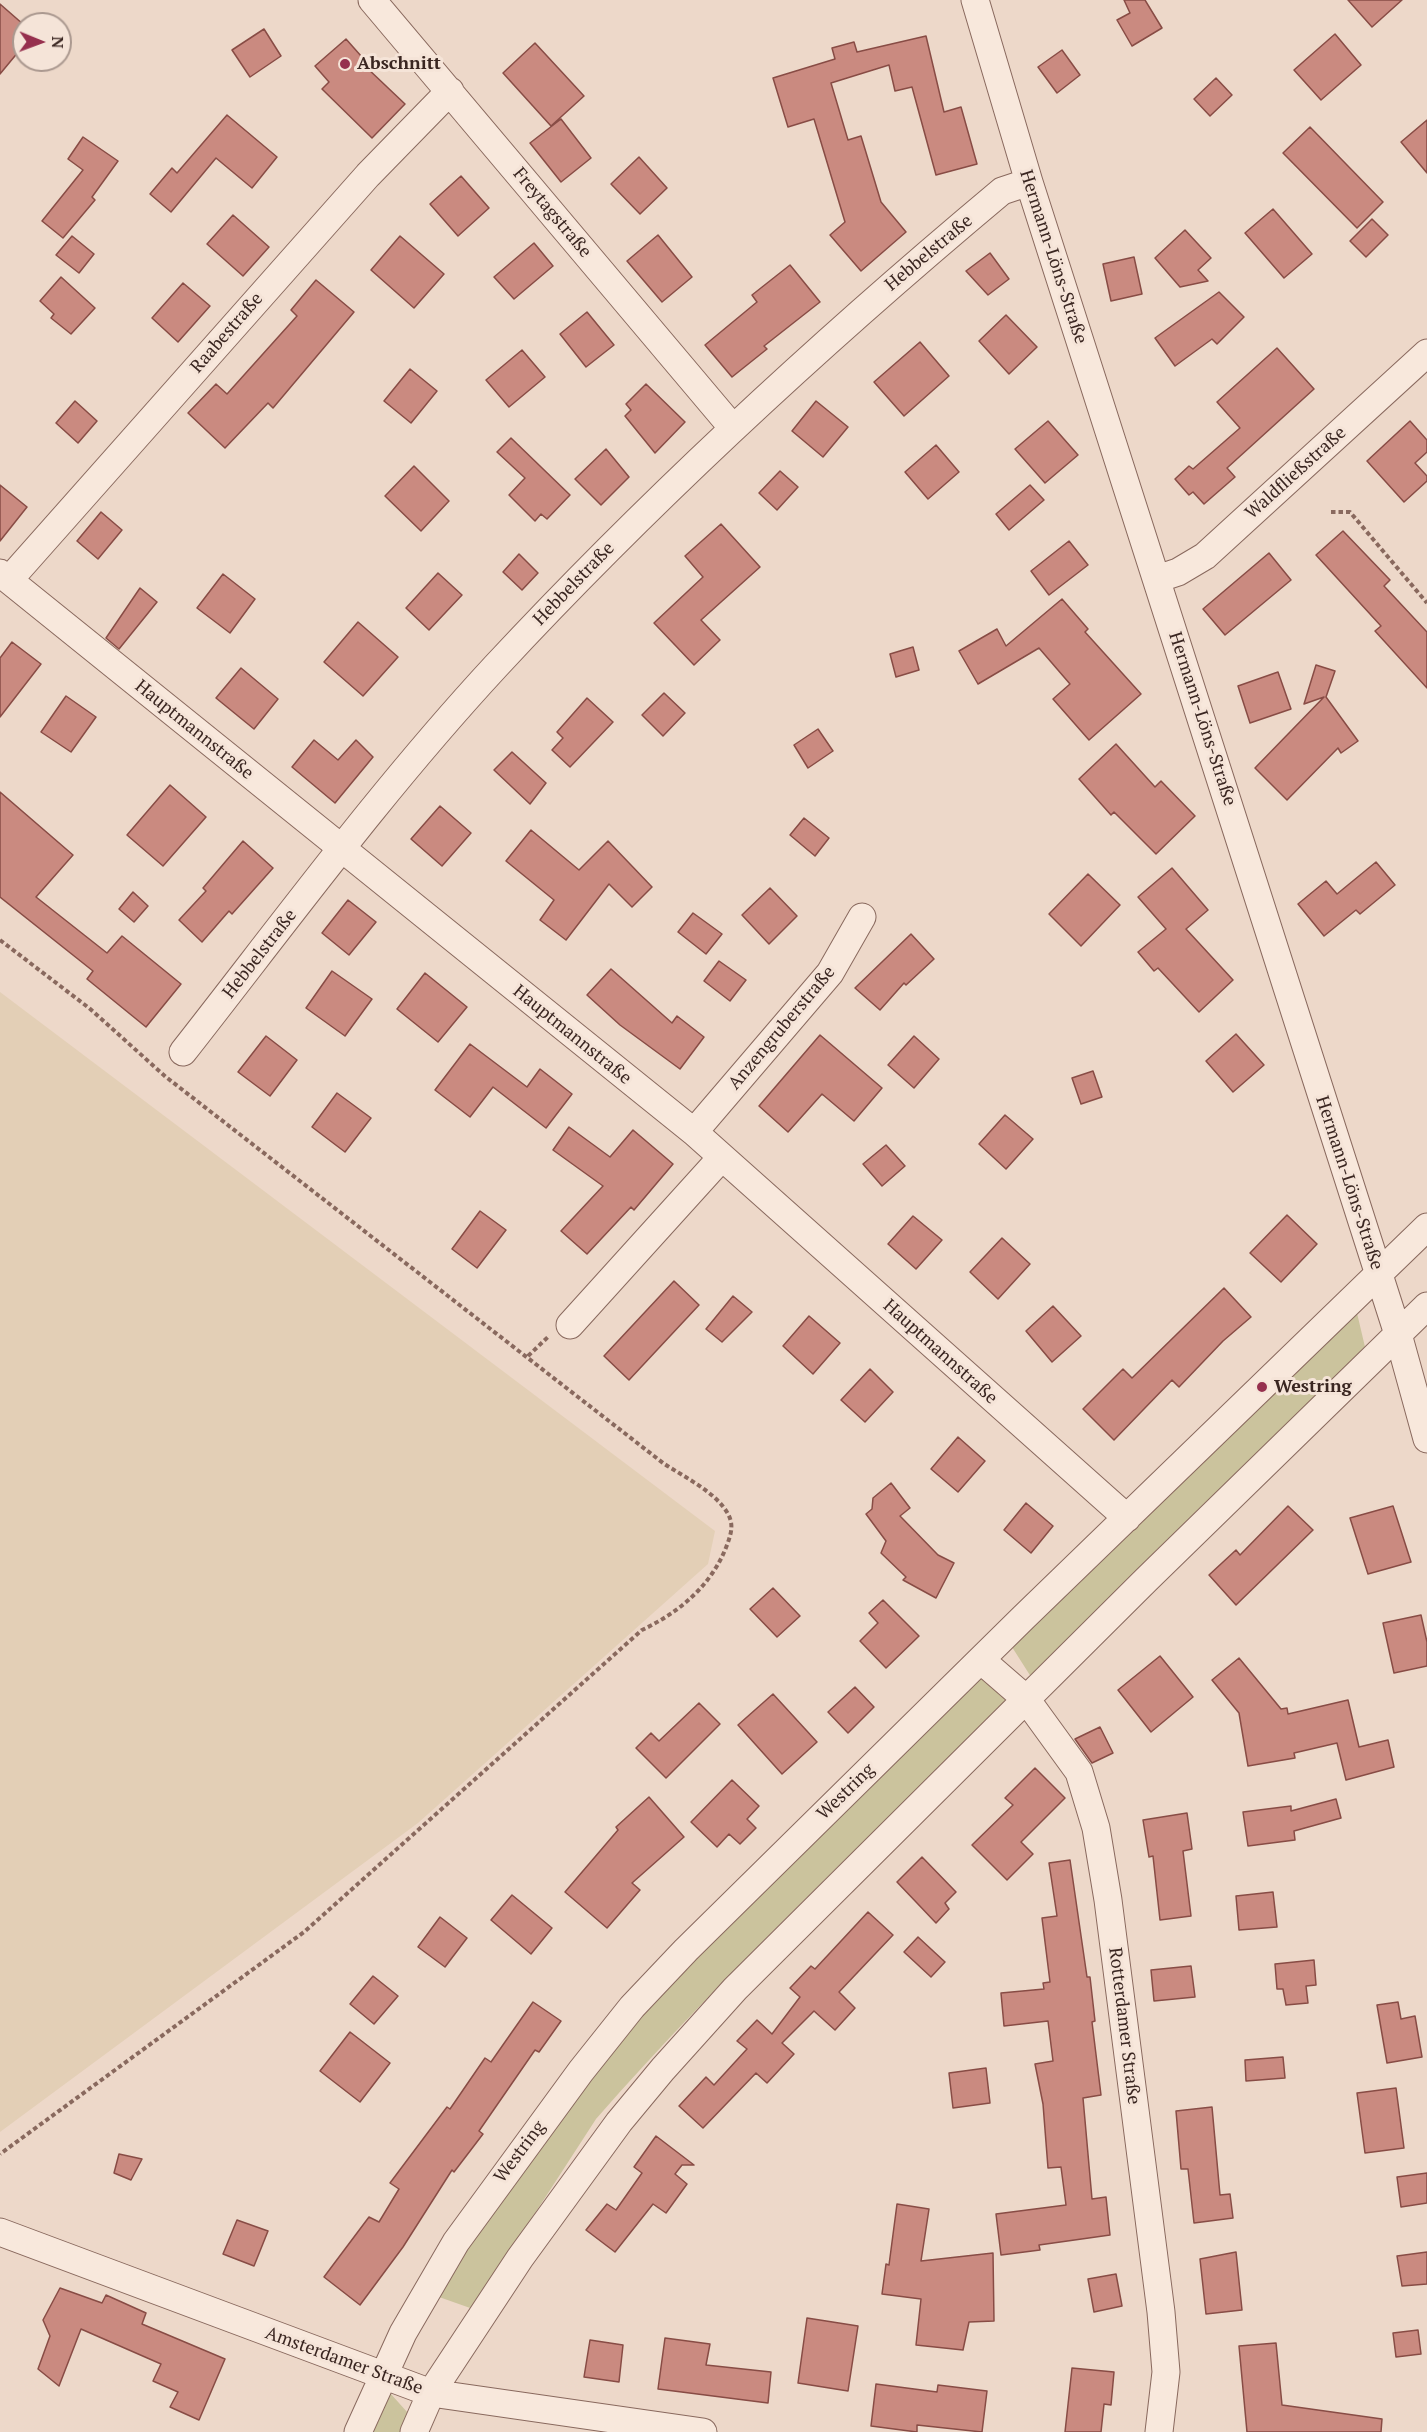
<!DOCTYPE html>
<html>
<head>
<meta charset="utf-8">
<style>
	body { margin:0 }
	#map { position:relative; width:1427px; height:2432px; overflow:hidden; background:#edd8c9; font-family:"PT Serif",serif }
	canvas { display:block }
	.north { position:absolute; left:12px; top:12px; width:60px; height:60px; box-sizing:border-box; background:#f5e4d8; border:2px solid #aa988f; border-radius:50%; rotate:91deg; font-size:16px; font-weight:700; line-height:24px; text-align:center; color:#3a2621 }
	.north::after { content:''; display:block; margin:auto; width:21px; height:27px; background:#96304e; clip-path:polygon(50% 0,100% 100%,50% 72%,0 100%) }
</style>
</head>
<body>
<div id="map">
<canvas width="1427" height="2432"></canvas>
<div class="north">N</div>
</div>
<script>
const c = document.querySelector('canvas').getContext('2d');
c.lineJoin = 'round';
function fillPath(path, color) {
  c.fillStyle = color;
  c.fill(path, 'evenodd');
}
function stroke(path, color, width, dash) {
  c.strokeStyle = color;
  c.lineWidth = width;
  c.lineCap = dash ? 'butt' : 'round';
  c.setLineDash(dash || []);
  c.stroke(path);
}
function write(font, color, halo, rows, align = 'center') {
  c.font = font + ' "PT Serif",serif';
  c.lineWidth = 6;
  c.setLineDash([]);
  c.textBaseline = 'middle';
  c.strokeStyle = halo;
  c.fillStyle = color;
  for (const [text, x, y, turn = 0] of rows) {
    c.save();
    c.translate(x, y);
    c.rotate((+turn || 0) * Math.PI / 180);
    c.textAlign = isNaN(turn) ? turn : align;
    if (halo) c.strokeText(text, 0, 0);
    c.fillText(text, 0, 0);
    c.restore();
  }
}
const farmland = new Path2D(`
	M0 992 715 1531 708 1564 418 1823 0 2132Z`);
const green = new Path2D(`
	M1357 1313 1365 1347 1033 1680 1012 1647Z
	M984 1676 1008 1702C868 1838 725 1972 596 2119L473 2309 439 2297 461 2259 589 2071 703 1947Z
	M390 2393 408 2413 400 2432H372Z`);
const building = new Path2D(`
	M1124 0H1145L1162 28 1132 46 1117 20 1130 13Z
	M1348 0H1402L1372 27Z
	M0 4 24 25V45L0 74Z
	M264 29 281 56 250 77 232 50Z
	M1335 34 1361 65 1321 100 1294 70Z
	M926 36 944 112 961 107 977 164 936 175 912 87 895 91 889 65 831 83 848 140 861 136 881 202 906 232 861 271 830 235 845 222 814 119 788 127 773 78 835 59 832 48 854 42 857 52Z
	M346 39 369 65 366 67 405 104 372 138 322 89 329 82 315 66Z
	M535 43 584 96 551 126 503 73Z
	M1062 50 1080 75 1057 93 1038 67Z
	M1216 78 1232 95 1210 116 1194 99Z
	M227 115 277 157 252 188 216 158 171 212 150 194 172 168 177 173Z
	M561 119 591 158 561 182 530 143Z
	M1427 120V173L1401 142Z
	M1310 127 1383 202 1357 228 1283 153Z
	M83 137 118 161 92 197 95 200 63 238 42 221 83 170 68 159Z
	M639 157 667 188 640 214 611 184Z
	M461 176 489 208 458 236 430 204Z
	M1273 209 1312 254 1284 278 1245 233Z
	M233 215 269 247 243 276 207 244Z
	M1372 219 1388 235 1366 257 1350 241Z
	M1185 230 1211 258 1198 270 1208 281 1180 287 1155 258Z
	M658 235 692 277 662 302 627 261Z
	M72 236 94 254 79 273 56 255Z
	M400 236 444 274 414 308 371 270Z
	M534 243 553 266 514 299 494 277Z
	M990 253 1009 279 988 295 966 271Z
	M1134 257 1142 294 1111 301 1103 264Z
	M790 265 820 302 764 346 767 349 732 377 705 345 757 302 752 295Z
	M61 277 95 308 71 334 51 318 54 314 40 301Z
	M316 280 354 312 273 408 268 403 225 448 188 413 216 384 227 394 297 316 291 310Z
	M183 283 210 306 178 342 152 318Z
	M1219 292 1244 317 1217 344 1212 339 1175 366 1155 338Z
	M587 312 614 345 586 367 560 334Z
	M1006 315 1037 347 1009 374 979 341Z
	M920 342 949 376 904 416 874 382Z
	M1277 348 1314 389 1227 468 1235 477 1204 504 1193 492 1189 495 1175 479 1189 466 1193 469 1240 428 1217 402Z
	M522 350 545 377 509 407 486 380Z
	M410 369 437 391 411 423 384 401Z
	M646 384 685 422 655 453 625 416 631 410 626 404Z
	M75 401 97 421 78 443 56 423Z
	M816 401 848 427 823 457 792 431Z
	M1048 421 1078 455 1045 483 1015 449Z
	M1410 421 1427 440V452L1415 463 1427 476V481L1404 502 1367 461Z
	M511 438 570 495 547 519 541 514 535 521 509 495 525 478 497 452Z
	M936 445 959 472 928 499 905 472Z
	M606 449 629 477 601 505 575 479Z
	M414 466 449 501 421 531 385 496Z
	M780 471 798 487 777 510 759 493Z
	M0 485 27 507 0 541Z
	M1030 485 1044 500 1009 530 996 514Z
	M101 512 122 530 98 559 77 541Z
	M721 524 760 567 701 620 720 640 694 665 654 623 703 577 685 556Z
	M1343 531 1390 580 1384 586 1427 632V688L1375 631 1381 626 1316 555Z
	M1069 541 1088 565 1049 595 1031 571Z
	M1269 553 1291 580 1225 635 1203 609Z
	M519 554 538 573 522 590 503 572Z
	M438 573 462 595 429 630 406 608Z
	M223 574 255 599 230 633 197 608Z
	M140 588 157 602 119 649 106 638Z
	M1062 599 1088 629 1085 632 1141 694 1089 740 1053 699 1070 684 1039 648 978 684 959 651 997 629 1006 646Z
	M358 622 398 657 363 696 324 662Z
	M12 642 41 664 0 717V658Z
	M913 647 919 670 896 677 890 654Z
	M1316 665 1335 671 1326 697 1358 741 1341 753 1338 748 1287 800 1255 768 1324 697 1304 704Z
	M241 668 278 699 254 729 216 698Z
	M1278 672 1291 709 1250 723 1238 686Z
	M664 693 685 713 663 736 642 715Z
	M66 696 96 717 71 752 41 732Z
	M587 698 613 722 570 767 552 750 563 738 557 732Z
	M818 729 833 751 808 768 794 745Z
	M314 740 338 760 356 740 373 757 335 803 292 767Z
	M1116 744 1155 787 1161 781 1195 816 1156 854 1114 812 1111 815 1079 779Z
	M512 752 546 783 530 804 494 770Z
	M170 785 206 817 163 866 127 835Z
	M0 792 73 855 36 897 107 953 122 936 181 984 146 1027 87 979 93 971 0 897Z
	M440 806 471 833 442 866 411 839Z
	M804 818 829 838 815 856 790 835Z
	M531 830 579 870 608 841 652 887 632 907 609 884 566 940 540 920 554 900 506 861Z
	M243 841 273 868 232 914 229 911 202 942 179 920 206 891 203 888Z
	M1376 862 1395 885 1360 914 1356 910 1324 936 1298 904 1326 881 1337 894Z
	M1172 868 1208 910 1186 929 1233 980 1199 1012 1158 968 1154 971 1138 952 1166 929 1138 897Z
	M1088 874 1120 905 1081 946 1049 914Z
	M770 888 797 916 769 944 742 915Z
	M133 892 148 906 134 922 119 909Z
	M348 900 376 922 349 955 322 933Z
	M693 913 722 934 706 954 678 932Z
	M911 934 934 959 906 985 904 983 880 1010 855 988Z
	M719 961 746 980 730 1001 704 981Z
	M611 969 672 1023 677 1016 704 1037 680 1069 620 1025 587 995Z
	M332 971 372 999 345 1036 306 1008Z
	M425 973 467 1007 438 1042 397 1009Z
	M1236 1034 1264 1065 1233 1092 1206 1061Z
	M820 1035 882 1088 854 1121 822 1094 788 1132 759 1106Z
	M266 1036 297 1060 270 1096 238 1072Z
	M914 1036 939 1059 914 1088 888 1065Z
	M470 1044 527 1087 540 1069 572 1094 546 1128 493 1087 470 1117 435 1090Z
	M1093 1071 1102 1097 1081 1104 1072 1078Z
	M337 1093 371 1118 345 1152 312 1127Z
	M1005 1115 1033 1139 1006 1169 979 1144Z
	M569 1127 610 1157 633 1130 673 1164 634 1210 631 1207 587 1254 561 1231 603 1186 553 1150Z
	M886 1145 905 1166 882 1186 863 1164Z
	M480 1211 506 1230 477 1268 452 1249Z
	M1287 1215 1317 1244 1281 1282 1250 1253Z
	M913 1216 942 1240 916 1269 888 1244Z
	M1002 1238 1030 1264 998 1299 970 1272Z
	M674 1281 699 1305 629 1380 604 1356Z
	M1224 1288 1251 1317 1223 1341 1179 1387 1172 1380 1114 1440 1083 1409 1123 1369 1132 1378Z
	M733 1296 752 1312 722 1342 706 1329Z
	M1053 1306 1081 1336 1052 1362 1026 1331Z
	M809 1316 840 1343 813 1374 783 1346Z
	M870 1369 893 1392 865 1422 841 1400Z
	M958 1437 985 1461 958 1492 931 1469Z
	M891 1483 910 1508 900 1516 938 1555 954 1563 936 1598 903 1580 906 1577 881 1553 886 1541 866 1514 872 1509 873 1498Z
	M1026 1503 1053 1526 1031 1553 1004 1530Z
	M1288 1506 1313 1530 1236 1605 1209 1575 1236 1550 1240 1555Z
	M1393 1506 1411 1562 1368 1574 1350 1518Z
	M773 1588 800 1616 777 1637 750 1609Z
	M883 1600 919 1636 886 1668 860 1641 878 1623 869 1613Z
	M1421 1615 1427 1642V1666L1394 1673 1383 1623Z
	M1160 1656 1193 1697 1151 1732 1118 1690Z
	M1239 1658 1281 1709 1287 1708 1288 1714 1348 1700 1359 1747 1388 1740 1394 1767 1346 1780 1337 1743 1294 1753 1295 1758 1248 1766 1239 1713 1212 1680Z
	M855 1687 874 1707 848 1733 828 1712Z
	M773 1694 817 1742 782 1774 738 1725Z
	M699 1703 720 1724 666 1778 636 1748 651 1733 659 1741Z
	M1100 1727 1113 1753 1092 1763 1075 1739Z
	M1035 1768 1065 1798 1021 1842 1033 1854 1007 1880 972 1845 1013 1805 1005 1798Z
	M732 1780 759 1806 747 1819 756 1828 740 1844 729 1834 717 1847 691 1822Z
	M649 1797 684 1837 632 1883 640 1890 607 1928 565 1892 618 1830 616 1827Z
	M1336 1799 1341 1818 1294 1831 1295 1840 1248 1846 1243 1812 1291 1806V1811Z
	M1187 1813 1192 1849 1183 1851 1191 1916 1160 1920 1153 1856 1149 1857 1143 1820Z
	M922 1857 956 1892 945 1903 949 1909 936 1923 897 1882Z
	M1070 1860 1087 1977H1090L1095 2021 1092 2022 1101 2095 1083 2098 1092 2199 1106 2197 1110 2235 1039 2245 1040 2250 1001 2255 996 2214 1066 2205 1061 2167 1048 2168 1043 2104 1035 2064 1053 2061 1048 2021 1004 2026 1001 1993 1044 1989 1043 1983 1050 1982 1042 1918 1057 1916 1049 1863Z
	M1273 1892 1277 1927 1239 1930 1236 1896Z
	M512 1895 552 1928 531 1954 491 1920Z
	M868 1912 893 1935 839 1992 855 2008 835 2030 814 2011 782 2043 794 2054 767 2083 756 2073 703 2128 679 2106 706 2077 714 2085 747 2049 737 2041 757 2020 772 2034 800 1997 790 1988 811 1966 815 1969Z
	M440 1917 467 1938 445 1967 418 1947Z
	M918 1937 945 1962 931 1977 904 1952Z
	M1314 1960 1316 1985 1306 1986 1308 2003 1286 2005 1283 1989H1277L1275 1964Z
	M1191 1966 1195 1997 1154 2001 1151 1970Z
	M373 1976 398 1996 374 2024 350 2004Z
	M533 2002 561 2021 539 2052 535 2050 479 2131 483 2134 454 2172 452 2170 403 2247 360 2305 324 2277 369 2217 379 2222 399 2189 390 2183 447 2107 450 2109 485 2058 491 2062Z
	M1398 2002 1401 2019 1415 2016 1422 2057 1387 2063 1377 2005Z
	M350 2032 390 2063 360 2102 320 2071Z
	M1283 2057 1285 2078 1246 2081 1245 2060Z
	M986 2068 990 2103 953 2108 949 2073Z
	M1396 2088 1404 2148 1365 2153 1357 2093Z
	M1212 2107 1220 2195 1230 2194 1233 2218 1194 2223 1188 2169H1181L1176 2111Z
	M656 2136 694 2165H682L675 2174 687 2184 666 2213 653 2204 615 2252 586 2230 607 2204 616 2210 642 2173 634 2167Z
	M119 2154 142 2159 131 2180 114 2173Z
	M1427 2173V2203L1401 2207 1397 2177Z
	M897 2204 929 2209 921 2261 993 2253 994 2321 969 2322 963 2350 916 2345 921 2299 882 2294 886 2264 889 2265Z
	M237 2220 268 2231 254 2266 223 2254Z
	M1236 2252 1242 2310 1206 2314 1200 2259Z
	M1427 2252V2284L1402 2286 1397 2256Z
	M1116 2274 1122 2306 1094 2312 1088 2279Z
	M60 2288 102 2303 106 2295 146 2313 142 2324 225 2359 199 2420 170 2407 178 2392 153 2381 161 2364 81 2329 59 2386 38 2369 50 2336 43 2320Z
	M807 2318 858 2326 848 2391 798 2383Z
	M1418 2330 1421 2354 1396 2357 1393 2333Z
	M665 2338 710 2344 706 2365 771 2372 768 2403 658 2389Z
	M590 2340 623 2345 619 2382 584 2377Z
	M1276 2343 1282 2405 1382 2419 1381 2432H1247L1239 2346Z
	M1072 2368 1114 2372 1111 2405 1104 2404 1101 2432H1065Z
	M876 2384 937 2392 938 2385 987 2391 982 2432 917 2425V2432L871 2426Z`);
const path = new Path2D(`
	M1331 512H1350L1427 603
	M0 940 89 1008 166 1077 663 1463C684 1477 716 1492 728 1514 734 1525 731 1534 727 1545 712 1585 680 1612 642 1630L304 1932 0 2154
	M528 1356 549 1336`);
const minor = new Path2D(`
	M372 0 732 427
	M975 0 1029 182 1398 1334 1427 1439
	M0 573 694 1132 1127 1518
	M1157 579 1178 572 1205 556 1427 353
	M9 580 368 175 450 91
	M183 1052C285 922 383 788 496 666 654 496 824 340 1002 191L1029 182
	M694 1132 830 973 862 917
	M570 1325 722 1157
	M981 1660 1026 1699 1079 1772 1096 1828 1108 1900 1161 2312 1166 2372 1159 2432
	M0 2232 431 2393 703 2432
	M358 2432 403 2333 456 2242 581 2071 632 2007 686 1950 1024 1617 1427 1227
	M414 2432 431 2393 520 2258 619 2122 663 2069 735 1989 1146 1580 1427 1306`);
const markers = [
	[345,64,6,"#96304e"],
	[1262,1387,6,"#96304e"]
];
const poiNames = [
	["Abschnitt",357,64],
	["Westring",1274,1387]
];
const streetNames = [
	["Freytagstraße",552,213,50],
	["Hebbelstraße",929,253,-40],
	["Hermann-Löns-Straße",1053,257,72],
	["Raabestraße",227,333,-49],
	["Waldfließstraße",1296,473,-42],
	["Hebbelstraße",574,584,-46],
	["Hermann-Löns-Straße",1202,719,72],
	["Hauptmannstraße",194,730,39],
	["Hebbelstraße",260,954,-52],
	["Anzengruberstraße",782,1028,-50],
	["Hauptmannstraße",572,1035,39],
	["Hermann-Löns-Straße",1349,1183,72],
	["Hauptmannstraße",940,1352,42],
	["Westring",846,1792,-44],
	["Rotterdamer Straße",1124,2026,83],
	["Westring",520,2152,-53],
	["Amsterdamer Straße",344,2361,20]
];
fillPath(farmland, '#e3cfb6');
fillPath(green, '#cbc39d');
fillPath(building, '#ca8a80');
stroke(building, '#884c45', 1.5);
stroke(minor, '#89695e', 29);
stroke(path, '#89695e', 4, [4.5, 3]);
stroke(minor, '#f8e8dc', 27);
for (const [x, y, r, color] of markers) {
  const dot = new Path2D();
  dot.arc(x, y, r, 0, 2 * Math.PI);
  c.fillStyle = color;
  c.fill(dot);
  stroke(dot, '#f5e4d8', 2);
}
write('bold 18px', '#3a2621', '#f5e4d8', poiNames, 'left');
write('18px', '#3a2621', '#f5e4d8', streetNames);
</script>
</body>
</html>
